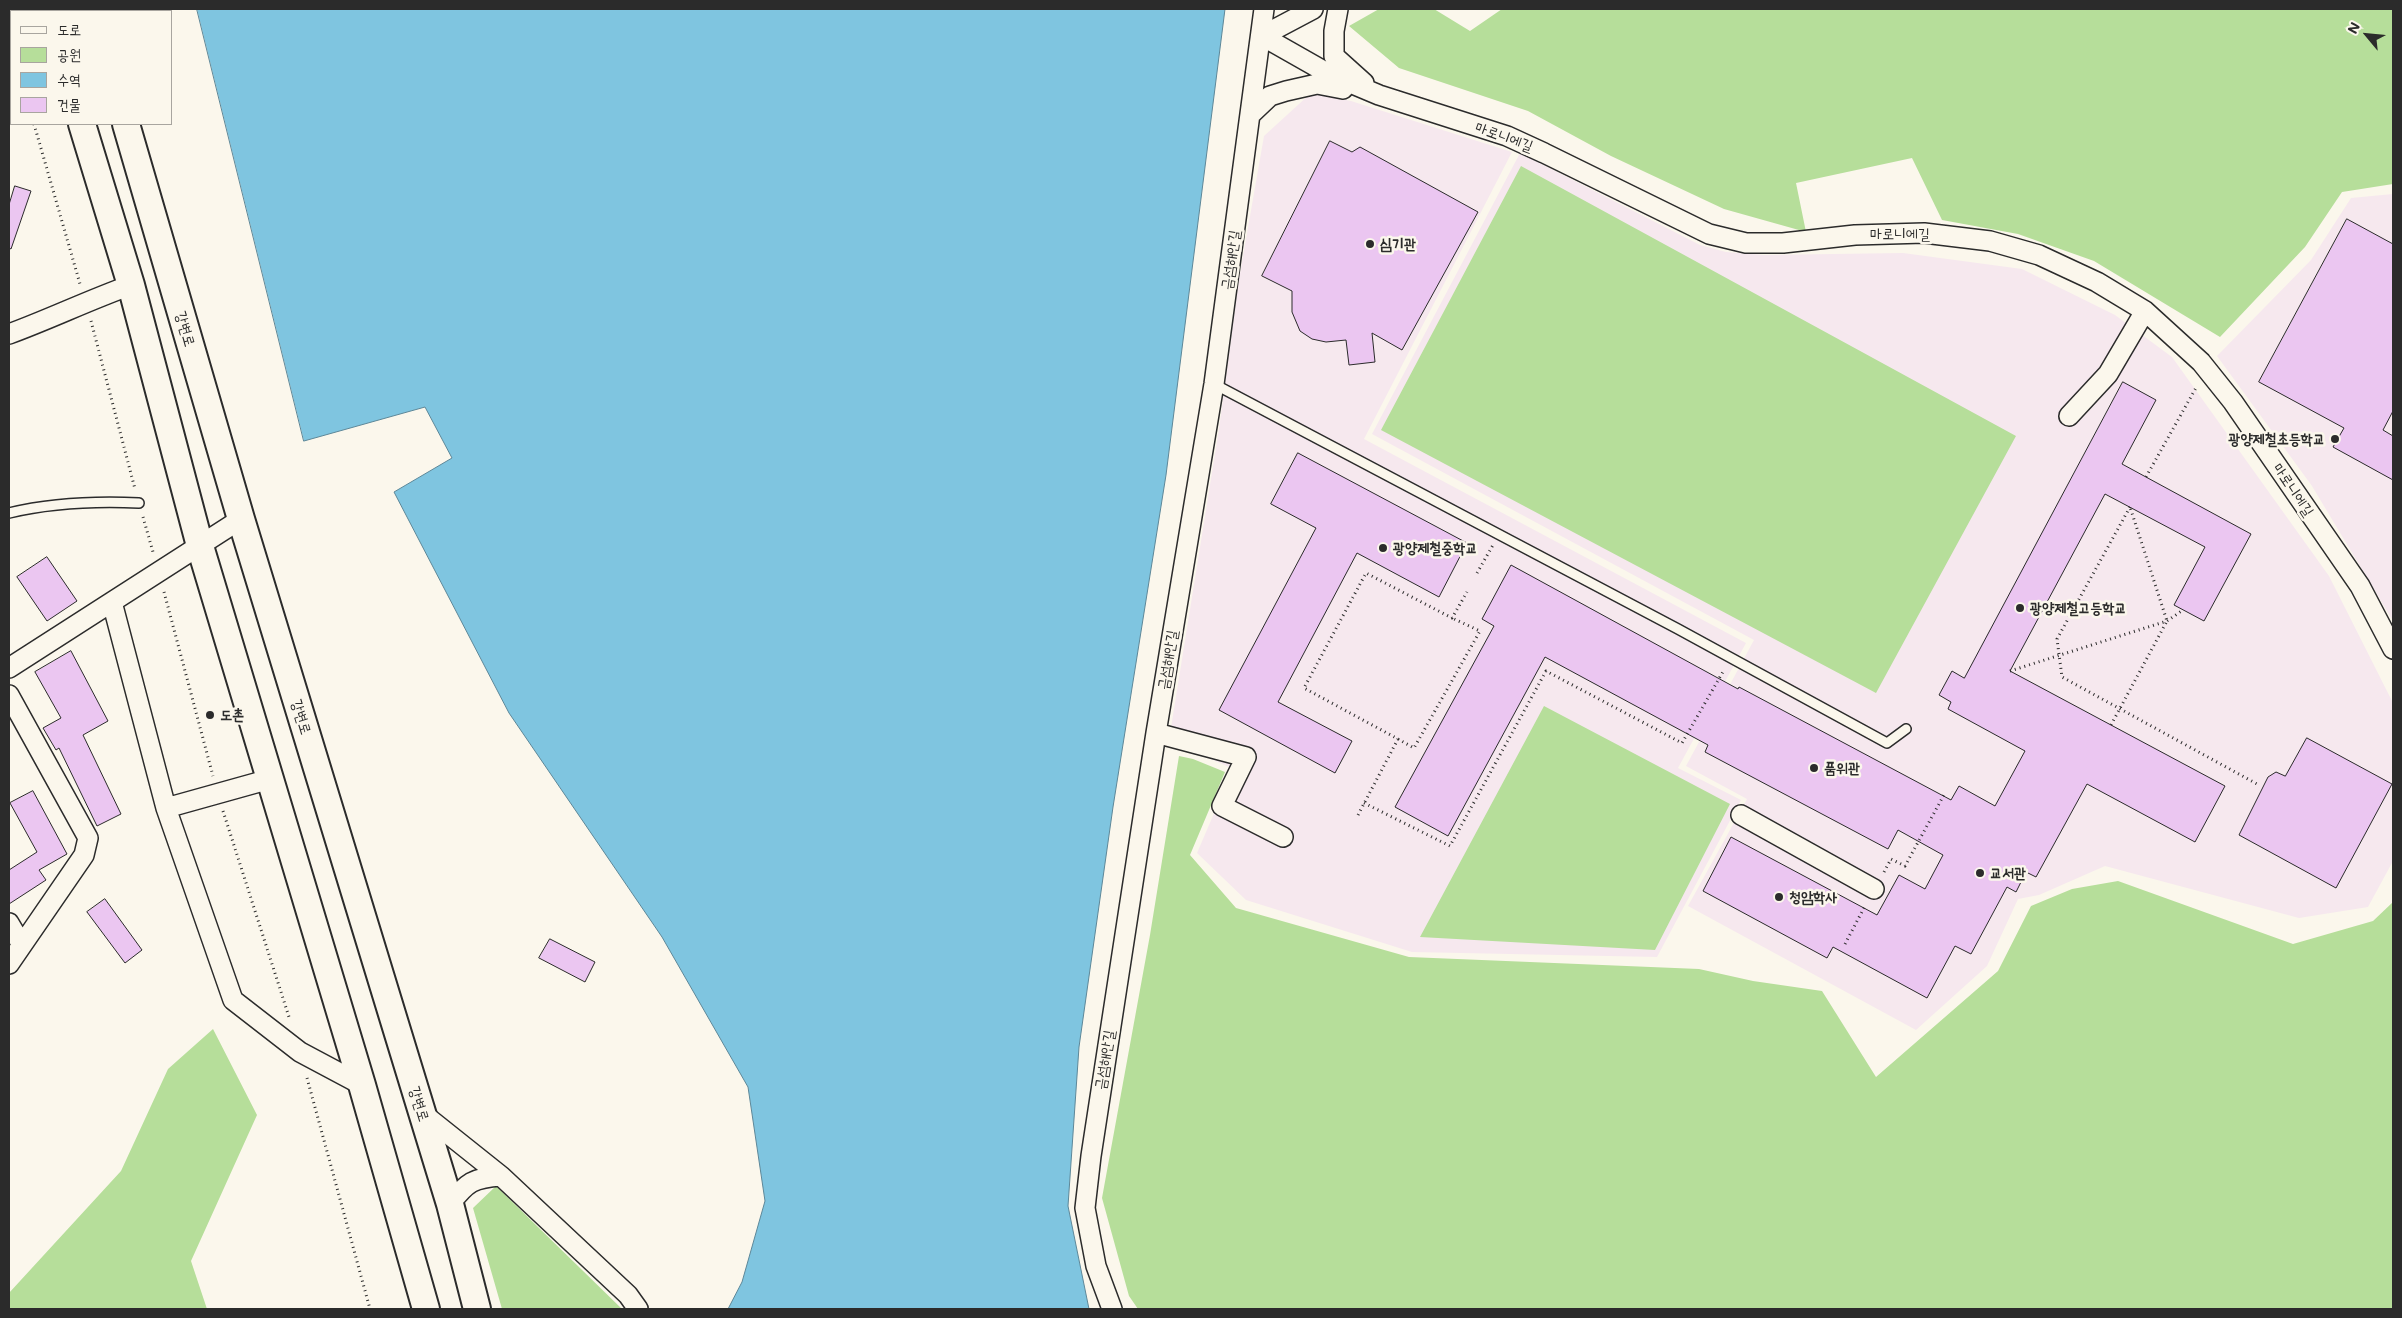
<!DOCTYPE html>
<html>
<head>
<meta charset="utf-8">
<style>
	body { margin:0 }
	#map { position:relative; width:2402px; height:1318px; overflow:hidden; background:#fbf7ec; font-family:Mali,"Poor Story",sans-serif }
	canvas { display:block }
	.frame { position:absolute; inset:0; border:10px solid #2b2b2b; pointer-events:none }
	.legend { position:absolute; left:10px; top:10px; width:162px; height:115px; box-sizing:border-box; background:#fbf7ec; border:1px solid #a8a59f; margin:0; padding:6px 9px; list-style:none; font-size:15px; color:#2b2b2b }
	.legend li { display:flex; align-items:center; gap:10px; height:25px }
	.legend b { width:25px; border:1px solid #a8a59f }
	.north { position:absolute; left:2342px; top:10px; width:50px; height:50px; -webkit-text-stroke:4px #fbf7ec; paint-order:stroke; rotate:298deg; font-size:14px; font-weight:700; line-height:20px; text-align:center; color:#2b2b2b }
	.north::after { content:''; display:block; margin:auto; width:18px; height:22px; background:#2b2b2b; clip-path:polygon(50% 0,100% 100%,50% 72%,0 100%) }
</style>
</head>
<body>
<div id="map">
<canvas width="2402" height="1318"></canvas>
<div class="frame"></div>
<ul class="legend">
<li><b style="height:6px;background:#fbf7ec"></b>도로</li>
<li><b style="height:14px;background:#b6de9a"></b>공원</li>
<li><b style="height:14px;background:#7fc5e0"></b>수역</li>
<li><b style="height:14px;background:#ebc6f1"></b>건물</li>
</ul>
<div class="north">N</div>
</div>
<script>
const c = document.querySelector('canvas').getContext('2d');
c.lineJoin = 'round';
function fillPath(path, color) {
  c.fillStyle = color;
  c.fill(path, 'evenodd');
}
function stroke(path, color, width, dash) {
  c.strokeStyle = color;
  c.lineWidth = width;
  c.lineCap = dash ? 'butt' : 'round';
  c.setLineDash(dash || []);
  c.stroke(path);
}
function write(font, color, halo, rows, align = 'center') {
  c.font = font + ' Mali,"Poor Story",sans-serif';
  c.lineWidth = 5;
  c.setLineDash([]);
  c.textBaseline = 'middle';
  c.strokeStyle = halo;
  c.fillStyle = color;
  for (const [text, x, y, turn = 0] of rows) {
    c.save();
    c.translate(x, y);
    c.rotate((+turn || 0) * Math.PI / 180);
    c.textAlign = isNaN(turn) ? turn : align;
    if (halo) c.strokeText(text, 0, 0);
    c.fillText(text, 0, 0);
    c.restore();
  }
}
const built = new Path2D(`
	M1311 93 1351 101 1512 152 1364 439 1746 643 1678 768 1741 800 1657 957 1412 952 1246 900 1197 853 1233 769 1169 740 1219 429 1239 279 1264 136Z
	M1520 153 1700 245 1726 252 1764 255 1903 253 2022 269 2115 315 2172 357 2329 576 2393 703V861L2368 907 2299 918 2105 866 2039 895 2018 899 1987 966 1916 1030 1688 906 1747 799 1686 766 1754 640 1372 434Z
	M2393 194V621L2312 486 2217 356 2311 260 2351 198Z`);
const green = new Path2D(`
	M1379 9H1434L1470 31 1502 9H2393V184L2342 192 2305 247 2220 337 2094 261 2018 234 1942 220 1912 158 1796 183 1806 232 1724 209 1611 156 1528 111 1399 68 1349 26Z
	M1521 166 2016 436 1876 693 1381 430Z
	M1544 706 1730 804 1655 950 1420 937Z
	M1179 756 1193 759 1225 772 1190 855 1236 908 1409 957 1699 969 1753 981 1822 991 1876 1077 1998 971 2031 906 2072 889 2118 881 2293 944 2373 921 2393 902V1309H1138L1129 1296 1102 1198 1150 935Z
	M213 1029 257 1115 191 1261 207 1309H9V1293L121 1171 168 1069Z
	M496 1186 622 1309H502L473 1208Z`);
const water = new Path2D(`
	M197 9H1225L1166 475 1113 807 1079 1047 1068 1206 1089 1309H728L742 1282 765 1201 748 1087 662 937 509 713 394 492 452 458 425 407 304 441Z`);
const building = new Path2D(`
	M1330 141 1352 152 1360 147 1478 212 1402 350 1372 333 1375 362 1349 365 1346 340 1326 342 1312 339 1300 331 1292 312V291L1262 276Z
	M15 186 31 191 11 249 9 248V205Z
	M2347 219 2393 244V411L2383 430 2393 436V480L2333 447 2344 428 2259 382Z
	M2123 382 2156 400 2122 464 2251 534 2204 621 2174 605 2205 547 2105 494 2010 671 2225 786 2195 842 2087 784 2036 877 2026 872 2016 892 2007 887 1971 954 1955 946 1927 998 1833 947 1827 958 1703 891 1731 837 1877 915 1899 875 1925 889 1943 855 1898 830 1888 849 1705 752 1708 745 1545 657 1448 836 1395 807 1494 626 1482 619 1511 565 1738 689 1739 687 1951 800 1959 786 1995 806 2025 751 1948 709 1951 702 1939 695 1952 671 1964 678Z
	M1298 453 1467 543 1439 597 1357 553 1278 702 1352 741 1335 773 1219 710 1316 528 1271 504Z
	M47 557 77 601 47 621 17 577Z
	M71 651 108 721 83 735 121 814 97 826 59 748 56 750 43 728 61 718 35 672Z
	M2307 738 2392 784 2336 888 2239 835 2268 777 2276 772 2285 776Z
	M33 791 67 854 39 870 46 880 9 904V870L37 852 10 803Z
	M105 899 142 950 125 963 87 912Z
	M550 939 595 962 585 982 539 958Z`);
const path = new Path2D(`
	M9 35 11 44
	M34 124 80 284
	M91 321 135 489
	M2146 477 2197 386
	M2130 507 2057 639 2062 677 2257 784
	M143 517 153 552
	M1477 573 1493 545
	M164 592 213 776
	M2010 671 2167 621 2183 610
	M2111 725 2167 621 2130 507
	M1398 739 1414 748 1480 631 1452 618
	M1364 803 1450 846 1546 671 1682 743 1724 670
	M223 811 289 1017
	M1358 815 1398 739 1304 688 1366 573 1452 618 1467 592
	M1884 872 1891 859 1905 866 1945 793
	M1845 944 1865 906
	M307 1078 370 1309`);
const lane = new Path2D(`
	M1214 384 1678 629 1887 743 1906 729
	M9 513C51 503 96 501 139 503`);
const street = new Path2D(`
	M1338 9 1334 31V56L1364 83
	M1262 36 1329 74 1379 95 1507 136 1544 153 1709 234 1746 243H1783L1855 235 1924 233 1990 241 2039 255 2097 282 2145 311 2201 362 2233 402 2360 586 2393 649
	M1262 36 1313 9
	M1251 114 1270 96 1286 91 1317 84 1343 89
	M9 334C50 319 89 300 131 285
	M2069 416 2108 374 2145 311
	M112 602 166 808 233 1000 300 1052 362 1085
	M9 668 241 519
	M9 695 88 838 84 855 9 964
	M1156 733 1246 757 1222 806 1283 837
	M166 808 270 779
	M1741 815 1874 889
	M9 923 22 945
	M422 1113 501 1176 628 1295 638 1309
	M450 1204C467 1182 473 1178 501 1176
	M1112 1309 1096 1266 1085 1208 1091 1156 1156 733 1214 384 1264 9`);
const secondary = new Path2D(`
	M48 9V11
	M92 9 93 11
	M82 124 131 285 200 546 362 1085 426 1309
	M126 124 241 519 450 1204 477 1309`);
const markers = [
	[1370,244,5,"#2b2b2b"],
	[2335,439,5,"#2b2b2b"],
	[1383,548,5,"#2b2b2b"],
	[2020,608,5,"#2b2b2b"],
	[210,715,5,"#2b2b2b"],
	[1814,768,5,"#2b2b2b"],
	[1980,873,5,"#2b2b2b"],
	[1779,897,5,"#2b2b2b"]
];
const streetNames = [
	["마로니에길",1504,137,20],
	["마로니에길",1900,234],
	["금섬해안길",1231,260,-82],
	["강변로",185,329,74],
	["마로니에길",2293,490,56],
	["금섬해안길",1168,660,-81],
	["강변로",301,717,73],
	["금섬해안길",1105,1060,-81],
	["강변로",419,1104,73]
];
const poiNames = [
	["심기관",1380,244],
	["광양제철초등학교",2325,439,"right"],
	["광양제철중학교",1393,548],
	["광양제철고등학교",2030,608],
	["도촌",220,715],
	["품위관",1824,768],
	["교서관",1990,873],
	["청암학사",1789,897]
];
fillPath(built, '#f6e8ee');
fillPath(green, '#b6de9a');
fillPath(water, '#7fc5e0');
stroke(water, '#5d8798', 1);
fillPath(building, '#ebc6f1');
stroke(building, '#2b2b2b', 1);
stroke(lane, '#2b2b2b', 12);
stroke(street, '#2b2b2b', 22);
stroke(secondary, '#2b2b2b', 30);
stroke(path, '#2b2b2b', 3, [1, 4]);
stroke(lane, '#fbf7ec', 9);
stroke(street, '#fbf7ec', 19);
stroke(secondary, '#fbf7ec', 26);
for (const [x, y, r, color] of markers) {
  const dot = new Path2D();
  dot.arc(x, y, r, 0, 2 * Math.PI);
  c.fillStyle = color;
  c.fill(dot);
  stroke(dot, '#fbf7ec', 2);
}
write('15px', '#2b2b2b', '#fbf7ec', streetNames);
write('bold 15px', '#2b2b2b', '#fbf7ec', poiNames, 'left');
</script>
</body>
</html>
